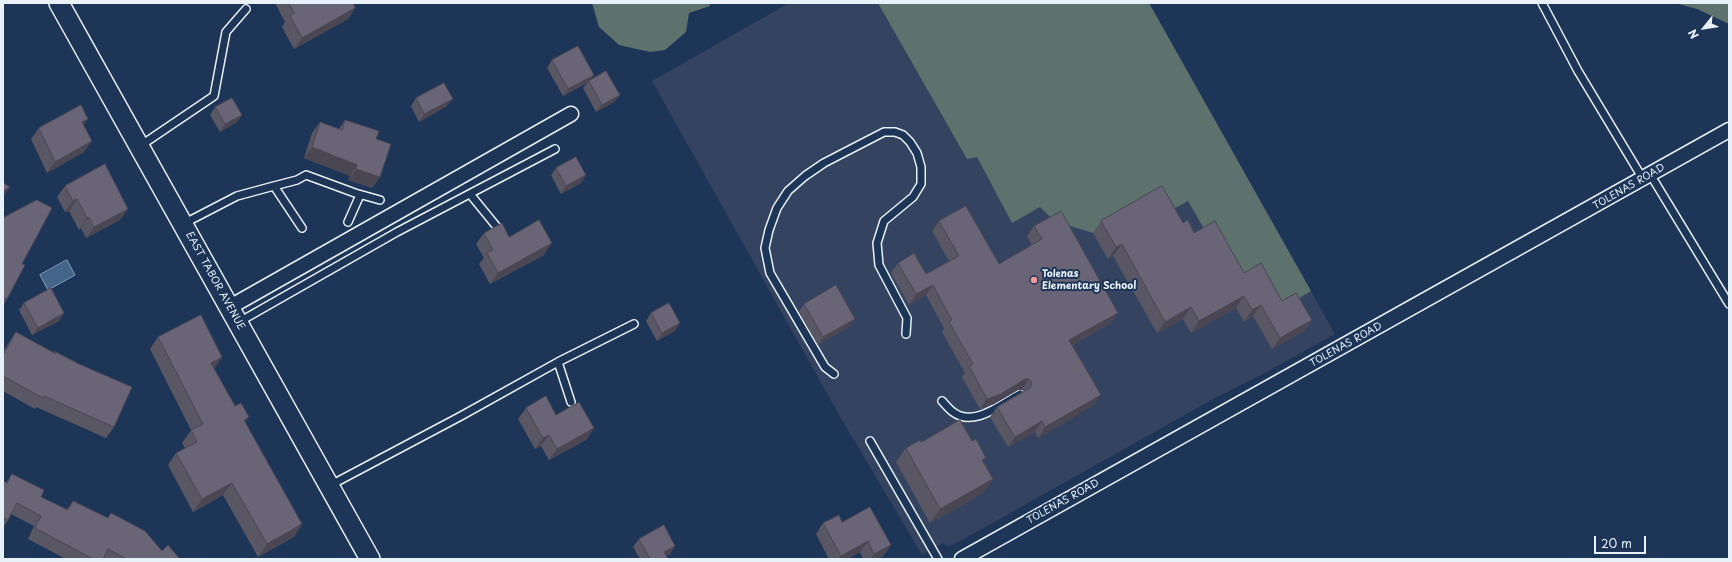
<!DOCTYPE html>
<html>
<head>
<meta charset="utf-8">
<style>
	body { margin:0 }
	#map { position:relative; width:1732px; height:562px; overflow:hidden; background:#1d3557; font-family:"Playpen Sans",sans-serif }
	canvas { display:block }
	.frame { position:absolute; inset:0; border:4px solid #e8f1f8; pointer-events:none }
	.north { position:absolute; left:1684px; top:8px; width:40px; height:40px; -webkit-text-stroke:3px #1d3557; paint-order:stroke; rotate:240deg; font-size:11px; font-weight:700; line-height:16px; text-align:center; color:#e8f1f8 }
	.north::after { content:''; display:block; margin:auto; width:14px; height:18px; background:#e8f1f8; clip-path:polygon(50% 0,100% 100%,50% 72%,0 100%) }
	.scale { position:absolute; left:1594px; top:536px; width:52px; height:18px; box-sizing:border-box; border:2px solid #e8f1f8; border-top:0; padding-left:5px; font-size:12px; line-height:14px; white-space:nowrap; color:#e8f1f8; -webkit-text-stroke:3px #1d3557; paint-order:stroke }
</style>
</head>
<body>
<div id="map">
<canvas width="1732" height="562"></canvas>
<div class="frame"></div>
<div class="north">N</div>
<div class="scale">20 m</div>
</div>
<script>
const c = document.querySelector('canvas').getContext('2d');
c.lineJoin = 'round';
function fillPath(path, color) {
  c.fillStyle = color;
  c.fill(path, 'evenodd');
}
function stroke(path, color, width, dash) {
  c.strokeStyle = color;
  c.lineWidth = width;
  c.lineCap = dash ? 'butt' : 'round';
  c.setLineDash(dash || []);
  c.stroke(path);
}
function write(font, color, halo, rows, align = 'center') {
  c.font = font + ' "Playpen Sans",sans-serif';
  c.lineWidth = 4;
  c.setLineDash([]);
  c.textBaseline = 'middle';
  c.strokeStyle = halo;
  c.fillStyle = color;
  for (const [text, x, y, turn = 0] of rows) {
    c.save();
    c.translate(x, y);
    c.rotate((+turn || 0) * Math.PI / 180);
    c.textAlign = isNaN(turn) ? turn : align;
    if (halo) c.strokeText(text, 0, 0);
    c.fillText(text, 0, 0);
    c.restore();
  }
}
const built = new Path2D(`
	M789 3H1149L1335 334 1259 376 1215 398 964 539 952 545 947 546 943 543 922 555 838 413 652 81Z`);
const green = new Path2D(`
	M592 3H709L710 6 689 13 686 32 665 50 650 52 619 45 599 27Z
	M878 3H1149L1311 291 1288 305 1229 272 1188 201 1163 215 1116 219 1093 233 1054 221 1040 207 1012 223 977 157 967 159Z
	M1675 3H1729V24L1697 9Z`);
const water = new Path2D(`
	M67 260 75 275 48 290 40 275Z`);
const service = new Path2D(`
	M1542 3 1578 71 1643 179
	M140 146 214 96 226 32 246 9
	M1650 174 1729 304
	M274 186 297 180 306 175 355 193 380 200
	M470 194 501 232
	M348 222 360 195
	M183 224 237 196 274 186 302 228
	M239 322 397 232 555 149
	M558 362 634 324
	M834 374 825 367 770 273 765 248 769 230 777 208 788 191 805 176 824 163 884 132H895L903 135 910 142 917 153 921 167V184L913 197 884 221 877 243 879 265 907 318 906 334
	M942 401C945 404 949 409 953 412 974 428 1001 404 1020 394
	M870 441 938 559
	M329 486 461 416 558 362 571 402`);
const minor = new Path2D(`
	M230 307 571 114
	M962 559 1729 130`);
const secondary = new Path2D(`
	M59 3 370 559`);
const wall = new Path2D(`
	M275 3H353L355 8 348 19 294 49 282 27 285 22Z
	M552 60 594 75 590 80 620 95 614 102 596 112 583 88 587 83 563 96 547 68Z
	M416 98 447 106 419 122 411 106Z
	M215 107 242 115 237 122 220 132 210 115Z
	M345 120 376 139 380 177 372 188 348 180 350 176 304 158 312 133 320 122 339 129Z
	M83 125 84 152 47 173 31 139 39 128Z
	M556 168 586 175 581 183 561 194 551 175Z
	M65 186 128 209 120 220 86 238 81 228 79 230 69 211 65 212 57 197Z
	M3 218 22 264 7 299 3 306Z
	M939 221 999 264 1032 245 1027 236 1034 226 1111 323 1072 345 1094 405 1038 438 1035 432 1008 447 990 417 997 407 1024 391 1022 390H1018L994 404 980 409 962 377 965 373 942 332 944 328 926 295 909 305 891 273 898 263 926 274 949 261 932 231Z
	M1101 221 1183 223 1244 273 1282 301 1312 320 1304 331 1272 349 1253 316 1244 322 1236 308 1191 333 1183 319 1157 333 1113 256 1108 259 1093 233Z
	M484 233 509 237 544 255 490 284 479 264 484 258 476 244Z
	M24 303 64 313 59 321 32 335 19 310Z
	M804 304 855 319 850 326 818 345 799 312Z
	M651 313 675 331 657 341 646 321Z
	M16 332 53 353 54 351 114 427 106 438 36 407 35 409 3 391V352L8 344Z
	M158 337 222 357 214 369 302 524 294 537 258 557 223 495 193 512 168 465 176 453 185 448 182 443 191 430 150 349Z
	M526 408 556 415 594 428 586 440 549 460 541 446 535 449 518 419Z
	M921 442 984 462 993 479 983 493 930 523 896 462 906 448Z
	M12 474 41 497 66 510 73 501 107 518 111 513 162 551 180 559H66L28 539 34 526 11 514 8 520 3 528V481L6 483Z
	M842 522 891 545 883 556 878 559H863L860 552 848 559H829L816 534 823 523Z
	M639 539 675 546 670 554 666 556 668 559H640L633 547Z`);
const shadedWall = new Path2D(`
	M355 8 348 19 294 49 302 38Z
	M594 75 589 81 587 83 563 96 568 89Z
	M620 95 614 102 596 112 602 105Z
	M453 99 447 106 419 122 424 114Z
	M242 115 237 122 220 132 225 124Z
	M88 119 80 130 82 122Z
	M92 141 84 152 47 173 55 162Z
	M312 147 357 165 350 176 304 158Z
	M356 169 380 177 372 188 348 180Z
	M586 175 581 183 561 194 566 186Z
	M10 187 3 197V191Z
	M77 199 69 211 65 212 73 201Z
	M128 209 120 220 86 238 94 227Z
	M89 217 81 228 79 230 87 218Z
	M552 243 544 255 490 284 498 273Z
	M1122 244 1113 256 1108 259 1116 247Z
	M933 285 926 295 909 305 916 294Z
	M1244 296 1236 308 1191 333 1199 321Z
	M1261 305 1253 316 1244 322 1252 310Z
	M1191 307 1183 319 1157 333 1165 322Z
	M64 313 59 321 32 335 38 328Z
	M1118 313 1111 323 1062 350 1069 340Z
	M855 319 850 326 818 345 823 337Z
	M1312 320 1304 331 1272 349 1280 338Z
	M680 323 675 331 657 341 662 333Z
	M222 357 214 370 211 363Z
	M1025 379H1029L1022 390H1018L994 404 980 409 987 399Z
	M1101 395 1094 405 1038 438 1045 427Z
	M249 417 240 430 244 420Z
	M1042 421 1035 432 1008 447 1015 437Z
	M594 428 586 440 549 460 557 449Z
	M549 435 541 446 535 449 543 438Z
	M993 479 983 493 930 523 940 509Z
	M232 483 223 495 193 512 202 499Z
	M302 524 294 537 258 557 267 544Z
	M868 541 860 552 848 559H839L841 556Z
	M891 545 883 556 878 559H871L874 554Z
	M675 546 670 554 660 559 664 552Z`);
const building = new Path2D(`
	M289 3H353L355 8 302 38 290 16 294 13Z
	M578 46 594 75 568 89 552 60Z
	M606 71 620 95 602 105 589 81Z
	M444 83 453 99 424 114 416 98Z
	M232 98 242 115 225 124 215 107Z
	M81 105 88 119 82 122 92 141 55 162 39 128Z
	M345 120 379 131 376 139 391 144 380 177 356 169 357 165 312 147 320 122 342 130Z
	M576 157 586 175 566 186 556 168Z
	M105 164 128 209 94 227 89 217 87 218 77 199 73 201 65 186Z
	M3 183 10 187 3 191Z
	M1162 186 1183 223 1188 220 1194 233 1215 221 1244 273 1261 263 1282 301 1296 293 1312 320 1280 338 1261 305 1252 310 1244 296 1199 321 1191 307 1165 322 1122 244 1116 247 1101 221Z
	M37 200 52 208 22 264 25 265 7 299 3 297V298V218Z
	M966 206 999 264 1042 239 1034 226 1061 211 1118 313 1069 340 1101 395 1045 427 1042 421 1015 437 997 407 1030 388 1032 382 1029 379H1025L1001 394 987 399 969 366 973 364 949 322 952 320 933 285 916 294 898 263 914 253 926 274 959 256 939 221Z
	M539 220 552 243 498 273 487 253 493 250 484 233 502 223 509 237Z
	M836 285 855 319 823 337 804 304Z
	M51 288 64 313 38 328 24 303Z
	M669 303 680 323 662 333 651 313Z
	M201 315 222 357 211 363 235 406 241 403 249 417 244 420 302 524 267 544 232 483 202 499 176 453 197 442 191 430 203 424 158 337Z
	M16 332 56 354 54 351 79 364 132 387 114 427 44 396 43 398 3 376V356Z
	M546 396 556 415 579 402 594 428 557 449 549 435 543 438 526 408Z
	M960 420 972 441 976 439 986 458 982 460 993 479 940 509 906 448 920 440 921 442Z
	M12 474 44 490 41 497 68 510 73 501 108 518 111 513 145 531 162 551 168 545 180 559H127L108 549 103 559H93L35 528 41 516 17 503 8 520 3 517V481L7 483Z
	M870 507 891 545 874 554 868 541 841 556 823 523 839 515 842 522Z
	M664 525 675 546 664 552 668 559H650L639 539Z`);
const markers = [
	[1034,280,4,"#ff9aa2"]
];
const streetNames = [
	["TOLENAS ROAD",1629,187,-30],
	["EAST TABOR AVENUE",215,281,61],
	["TOLENAS ROAD",1346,345,-29],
	["TOLENAS ROAD",1063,502,-29]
];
const poiNames = [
	["Tolenas",1042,274],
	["Elementary School",1042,286]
];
fillPath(built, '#344360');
fillPath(green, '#5d726d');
fillPath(water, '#426589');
stroke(water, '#849db5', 1);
stroke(service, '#e8f1f8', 10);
stroke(minor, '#e8f1f8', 17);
stroke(secondary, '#e8f1f8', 22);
stroke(service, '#1d3557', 7);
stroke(minor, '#1d3557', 14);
stroke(secondary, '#1d3557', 19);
fillPath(wall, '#5a5765');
fillPath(shadedWall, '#4a4753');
fillPath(building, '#696576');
stroke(building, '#4a4753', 1);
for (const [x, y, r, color] of markers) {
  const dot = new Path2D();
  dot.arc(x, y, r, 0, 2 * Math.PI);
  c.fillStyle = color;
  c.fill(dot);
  stroke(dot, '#1d3557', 1.5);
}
write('10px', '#e8f1f8', '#1d3557', streetNames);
write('bold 10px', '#e8f1f8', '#1d3557', poiNames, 'left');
</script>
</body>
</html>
